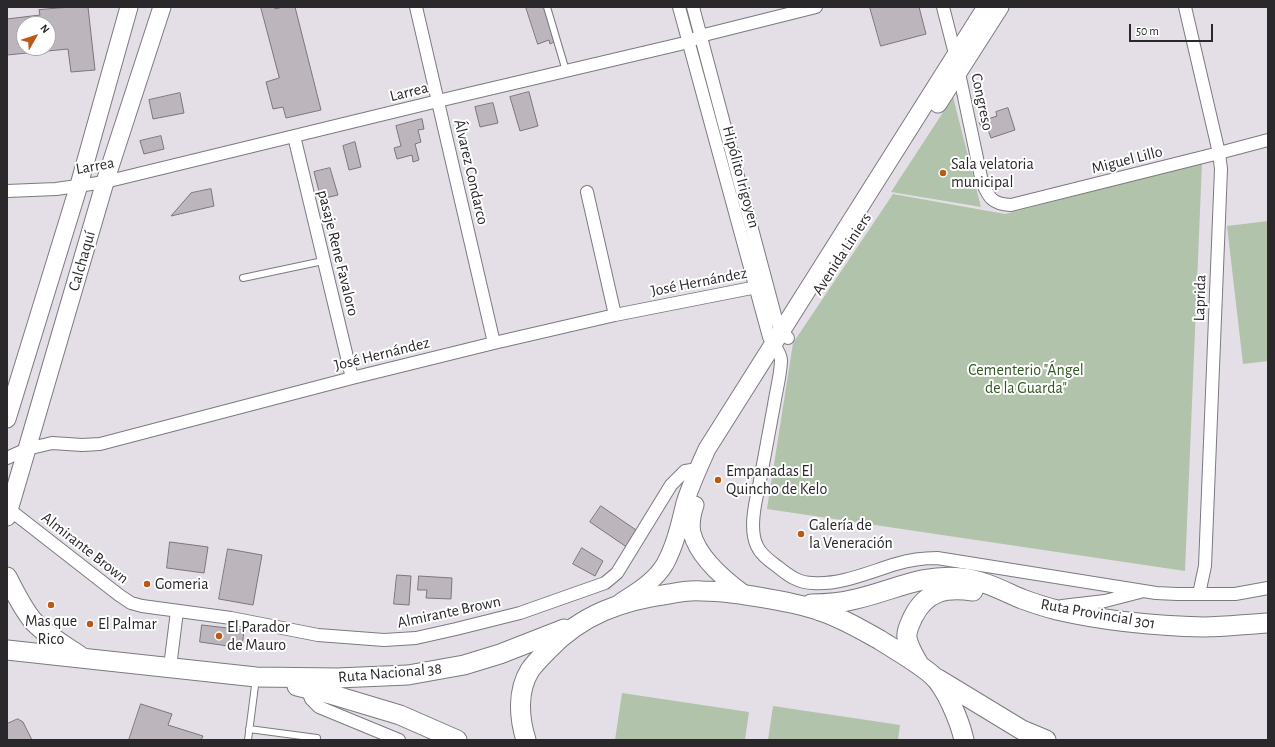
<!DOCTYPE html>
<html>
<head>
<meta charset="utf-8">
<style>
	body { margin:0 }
	#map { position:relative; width:1275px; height:747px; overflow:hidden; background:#e4dfe7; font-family:"Alegreya Sans",sans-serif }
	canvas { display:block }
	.frame { position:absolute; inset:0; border:8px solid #2a282b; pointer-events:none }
	.north { position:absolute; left:16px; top:16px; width:40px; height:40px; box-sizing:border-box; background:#fff; border:1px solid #aaa9aa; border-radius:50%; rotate:51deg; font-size:11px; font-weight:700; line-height:16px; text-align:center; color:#2a282b }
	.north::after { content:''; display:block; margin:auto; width:14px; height:18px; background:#bb5a17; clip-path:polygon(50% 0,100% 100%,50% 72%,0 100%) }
	.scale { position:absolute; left:1129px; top:24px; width:84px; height:18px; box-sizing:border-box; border:2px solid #2a282b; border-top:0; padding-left:5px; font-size:12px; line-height:14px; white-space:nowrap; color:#2a282b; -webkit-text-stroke:3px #fff; paint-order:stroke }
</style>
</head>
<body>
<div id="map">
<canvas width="1275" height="747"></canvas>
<div class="frame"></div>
<div class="north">N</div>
<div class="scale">50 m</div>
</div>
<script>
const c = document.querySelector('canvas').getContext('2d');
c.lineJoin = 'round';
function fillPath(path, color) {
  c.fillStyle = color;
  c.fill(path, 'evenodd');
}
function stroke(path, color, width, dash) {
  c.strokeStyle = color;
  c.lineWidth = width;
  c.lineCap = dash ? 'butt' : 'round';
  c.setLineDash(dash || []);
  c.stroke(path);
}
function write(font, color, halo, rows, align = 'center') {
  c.font = font + ' "Alegreya Sans",sans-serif';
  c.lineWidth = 4;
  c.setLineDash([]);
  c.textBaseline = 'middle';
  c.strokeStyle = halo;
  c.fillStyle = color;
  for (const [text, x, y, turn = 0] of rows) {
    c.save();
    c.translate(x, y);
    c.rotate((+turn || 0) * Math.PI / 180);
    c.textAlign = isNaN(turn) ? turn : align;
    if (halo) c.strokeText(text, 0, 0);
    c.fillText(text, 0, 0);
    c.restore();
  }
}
const green = new Path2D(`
	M953 97 981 207 891 192Z
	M1202 163 1185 571 767 509 793 343 893 194 1005 214Z
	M1268 221V361L1243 364 1227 226Z
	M622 693 749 712 745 740H615Z
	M773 706 900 725 898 740H768Z`);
const building = new Path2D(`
	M71 7H88L95 70 71 72 68 49 7 55V19L40 15 39 10ZM24 24H48V48H24Z
	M261 7H275V9L283 7H295L321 110 286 118 283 107 273 109 266 82 279 78Z
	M526 7H544L553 36H552L554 42 550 44 549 40 538 44Z
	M870 7H919L926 34 881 46Z
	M529 92 538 126 520 131 510 97Z
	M180 93 184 113 153 119 149 100Z
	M493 103 498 123 480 127 475 107Z
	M1008 108 1015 130 991 138 987 127 982 129 979 122 997 116 996 112Z
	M422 119 424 129 418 130 421 142 415 144 419 160 413 162 412 155 397 159 394 148 401 146 396 126Z
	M161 136 164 149 144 154 140 141Z
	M355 142 361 167 349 170 343 146Z
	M330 168 338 195 321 199 314 172Z
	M211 189 214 206 171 216 191 193Z
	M601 506 639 532 628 548 590 522Z
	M170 542 208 547 204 573 167 568Z
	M582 548 603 561 595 576 573 564Z
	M228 549 262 555 253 605 219 599Z
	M397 575 411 576 409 605 394 604Z
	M419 576 452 578 451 599 426 598 427 590H418Z
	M202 625 244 630 242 648 200 642Z
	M141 704 172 714 168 725 203 736 201 740H129Z
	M18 719 23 722 32 740H7V724Z`);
const lane = new Path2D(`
	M547 7 566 71
	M243 278 323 261
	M249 729 317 738 316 740
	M248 740 256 678`);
const street = new Path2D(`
	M416 7 494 343
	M679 7 769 337C773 346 780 350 781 360 781 373 776 392 774 405 769 432 764 459 759 486 755 503 749 530 757 546 761 555 770 561 778 567 789 576 799 583 813 583 841 585 869 572 896 564 909 560 923 558 937 558L1156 593 1177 594H1235L1268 588
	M693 7 776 319 781 331 788 338
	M943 7 955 54 982 182C989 198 992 204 1011 205L1219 153 1268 140
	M1185 7 1219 153 1221 169 1205 566 1199 594
	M294 136 352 378
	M7 191 56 189 105 182 438 101 689 42 700 36 816 7
	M587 192 615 315
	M7 458 27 449 52 443 82 445 100 444 352 378 494 343 615 315 767 285
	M10 510 119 595 131 603 142 606 231 618 318 635 384 640 416 638 456 629 520 613 605 583 617 573 671 485 685 471 698 469
	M1062 606 1105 601 1140 592
	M170 667 177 611
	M307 688 311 699 319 707 399 740`);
const secondary = new Path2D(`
	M938 104 1000 7
	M7 419 79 185 129 7
	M695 505C692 514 690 524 692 533 698 557 725 580 744 594
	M7 517 105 182 162 7
	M621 602C637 592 655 581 665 564 675 546 680 524 685 503 691 484 699 467 707 449L986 7`);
const primary = new Path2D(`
	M7 577C13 589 26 614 35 623 48 636 65 646 80 656
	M811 604C826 604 841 603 856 599 892 591 924 573 962 578 983 580 1003 591 1022 599 1033 603 1045 607 1057 610 1105 621 1155 626 1204 627 1225 627 1247 624 1268 623
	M7 650 256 677 337 678 408 675 464 665 500 654 564 629
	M920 666C915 657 909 649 907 638 906 631 910 624 913 617 926 591 946 587 973 591
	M938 679 1022 730 1046 740
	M297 686 330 694 400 715 457 740
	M526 740C519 718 517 691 530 670 535 663 542 656 548 650 581 615 622 600 669 594 679 592 691 590 702 591 725 591 748 595 770 599 787 602 804 605 820 611 842 618 860 629 880 640 897 651 917 662 932 675 946 687 960 722 964 740`);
const markers = [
	[943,173,4,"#bb5a17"],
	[718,480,4,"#bb5a17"],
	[801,534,4,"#bb5a17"],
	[147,584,4,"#bb5a17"],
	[51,605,4,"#bb5a17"],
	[90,624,4,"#bb5a17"],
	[219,636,4,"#bb5a17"]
];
const streetNames = [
	["Larrea",409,92,-14],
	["Congreso",982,102,78],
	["Miguel Lillo",1127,160,-14],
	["Larrea",95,166,-10],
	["Álvarez Condarco",471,172,77],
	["Hipólito Irigoyen",741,177,75],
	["pasaje Rene Favaloro",338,253,76],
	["Avenida Liniers",842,254,-57],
	["Calchaquí",82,261,-74],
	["José Hernández",699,282,-11],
	["Laprida",1200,298,-88],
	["José Hernández",382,354,-14],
	["Almirante Brown",85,548,38],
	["Almirante Brown",449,612,-12],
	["Ruta Provincial 301",1098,614,10],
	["Ruta Nacional 38",390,673,-5]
];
const poiNames = [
	["Sala velatoria",951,164],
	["municipal",951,182],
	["Empanadas El",726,471],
	["Quincho de Kelo",726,489],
	["Galería de",809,525],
	["la Veneración",809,543],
	["Gomeria",155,584],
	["Mas que",51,621,"center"],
	["Rico",51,639,"center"],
	["El Palmar",98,624],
	["El Parador",227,627],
	["de Mauro",227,645]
];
const parkNames = [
	["Cementerio \"Ángel",1026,370],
	["de la Guarda\"",1026,388]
];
fillPath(green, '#b1c3aa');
fillPath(building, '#bcb5bc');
stroke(building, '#7b757c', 1);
stroke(lane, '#7d7980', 8);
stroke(street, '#7d7980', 14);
stroke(secondary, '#7d7980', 19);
stroke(primary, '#7d7980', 21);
stroke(lane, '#fff', 6);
stroke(street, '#fff', 12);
stroke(secondary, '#fff', 17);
stroke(primary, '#fff', 19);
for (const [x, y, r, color] of markers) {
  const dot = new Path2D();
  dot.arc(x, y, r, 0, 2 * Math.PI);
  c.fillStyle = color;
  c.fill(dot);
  stroke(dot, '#fff', 1.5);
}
write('16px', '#2a282b', '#fff', streetNames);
write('16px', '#2a282b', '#fff', poiNames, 'left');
write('16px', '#325622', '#fff', parkNames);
</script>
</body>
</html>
